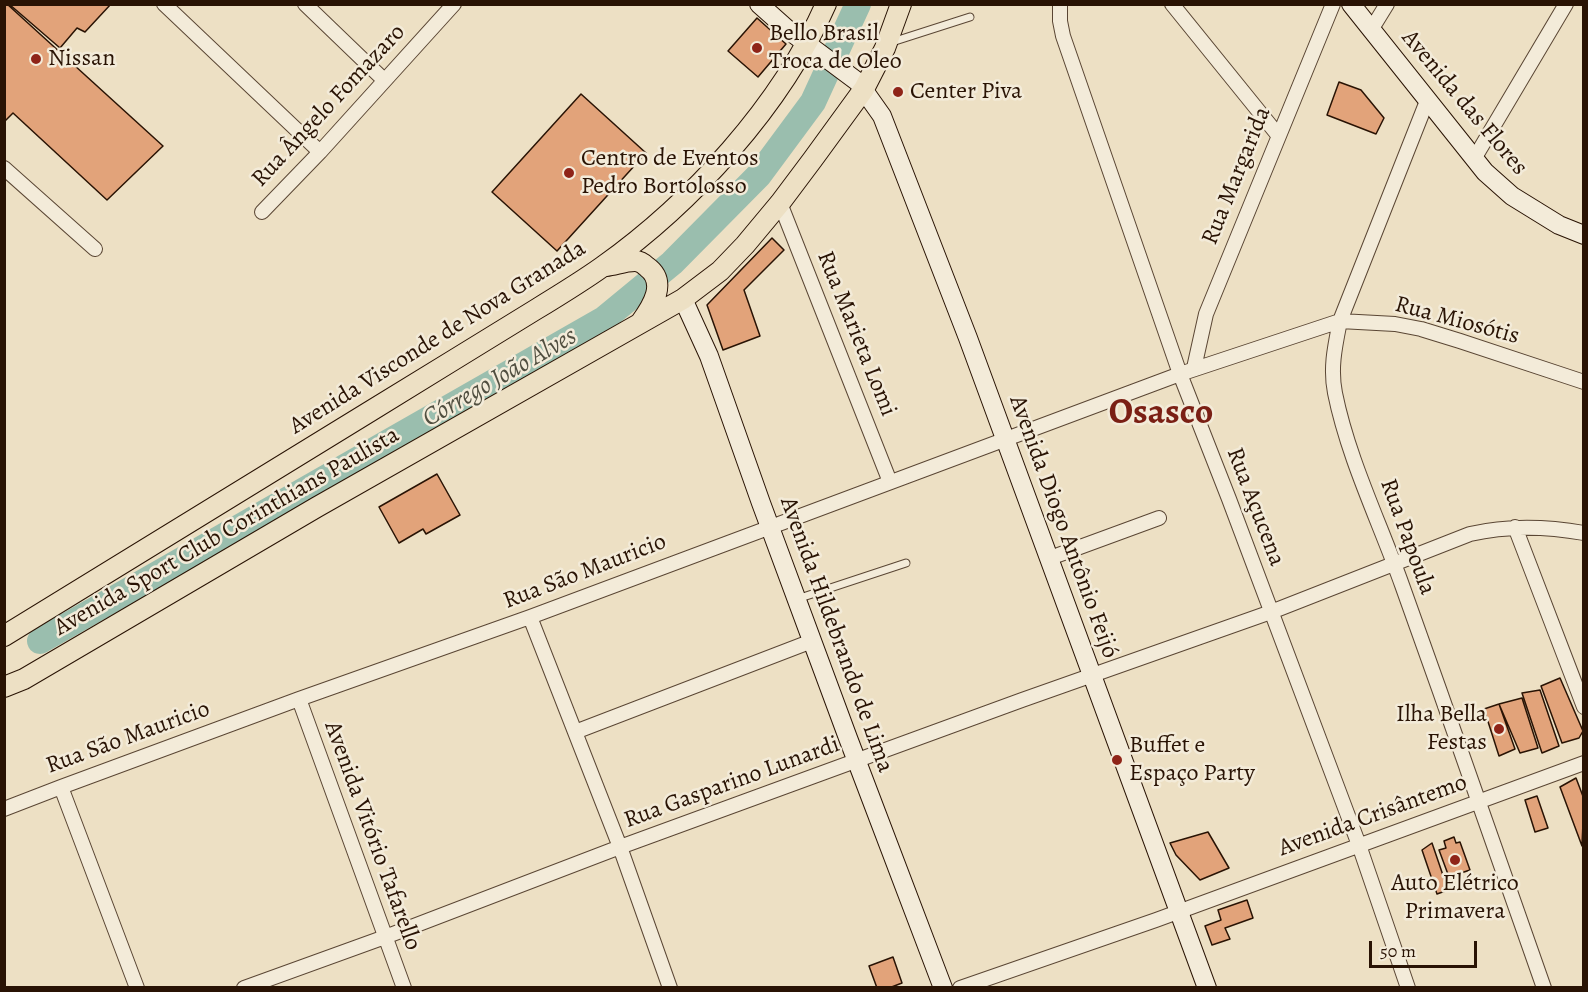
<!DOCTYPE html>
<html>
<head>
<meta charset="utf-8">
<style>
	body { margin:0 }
	#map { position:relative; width:1588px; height:992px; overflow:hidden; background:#ede0c4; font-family:Alegreya,serif }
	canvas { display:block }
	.frame { position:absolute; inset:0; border:6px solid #291304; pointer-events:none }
	.scale { position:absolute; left:1369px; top:941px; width:108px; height:27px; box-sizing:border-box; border:3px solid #291304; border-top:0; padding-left:8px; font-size:18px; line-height:21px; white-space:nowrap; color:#291304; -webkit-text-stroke:4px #f3ebd9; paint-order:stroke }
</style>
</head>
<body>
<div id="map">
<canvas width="1588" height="992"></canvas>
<div class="frame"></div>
<div class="scale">50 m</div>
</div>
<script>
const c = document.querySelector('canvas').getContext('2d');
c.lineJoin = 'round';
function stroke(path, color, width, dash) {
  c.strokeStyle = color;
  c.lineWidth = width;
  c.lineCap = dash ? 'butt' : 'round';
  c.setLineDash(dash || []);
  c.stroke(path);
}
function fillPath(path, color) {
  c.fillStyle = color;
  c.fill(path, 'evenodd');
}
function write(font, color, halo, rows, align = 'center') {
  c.font = font + ' Alegreya,serif';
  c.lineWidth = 5;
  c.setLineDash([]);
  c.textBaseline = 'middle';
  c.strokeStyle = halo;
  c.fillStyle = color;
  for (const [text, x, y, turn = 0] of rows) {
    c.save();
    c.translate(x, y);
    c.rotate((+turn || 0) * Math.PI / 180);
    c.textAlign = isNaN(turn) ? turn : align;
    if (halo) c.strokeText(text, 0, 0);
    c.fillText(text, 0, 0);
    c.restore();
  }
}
const river = new Path2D(`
	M40 641 604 319 672 263 759 175 813 102 858 4`);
const building = new Path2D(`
	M4 4H7L163 146 107 200 13 113 4 122Z
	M9 4H111L85 32 77 28 60 48Z
	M757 18 786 44 758 77 728 51Z
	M1339 82 1361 90 1384 118 1376 134 1327 115Z
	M581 94 646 153 557 251 492 192Z
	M772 238 784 250 744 290 760 336 723 350 707 305Z
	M437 474 460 515 426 534 423 529 399 543 379 507Z
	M1560 678 1583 731 1579 738 1562 743 1541 686Z
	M1540 690 1559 746 1542 753 1522 693Z
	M1522 698 1538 748 1520 753 1499 704Z
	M1499 704 1515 749 1499 756 1484 709Z
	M1576 778 1584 799 1582 846 1560 787Z
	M1537 796 1548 828 1535 832 1525 800Z
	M1208 832 1229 868 1200 880 1176 855 1170 843Z
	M1454 837 1456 843 1460 842 1470 870 1449 877 1439 850 1446 848 1444 841Z
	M1432 843 1448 890 1437 894 1422 850Z
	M1247 900 1253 918 1225 928 1230 939 1212 945 1205 926 1221 920 1218 910Z
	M893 957 902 983 889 988H877L869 966Z`);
const lane = new Path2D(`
	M892 42 970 17
	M797 599 906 563`);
const street = new Path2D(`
	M164 4 320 152
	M305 4 384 80
	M1060 4V21L1063 36 1180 374 1229 499 1359 845 1408 988
	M1172 4 1278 135
	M1371 30 1387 4
	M1427 101 1340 321C1335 346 1330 368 1335 393 1348 458 1380 523 1402 585 1450 719 1497 853 1544 988
	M1474 159 1566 4
	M4 168 95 249
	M780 203 890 482
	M262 212 320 152 454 4
	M1194 368 1206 314 1333 4
	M1515 527 1584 707
	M1050 558 1159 518
	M530 617 620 847 670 988
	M299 699 404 988
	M575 732 812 641
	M61 787 137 988
	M4 809 61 787 299 699 530 617 1180 374 1340 321 1395 324 1421 329 1460 341 1584 382
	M244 988 385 937 620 847 1022 700 1271 612 1470 534C1508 525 1545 526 1584 533
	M960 988 1156 920 1584 763`);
const secondary = new Path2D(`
	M759 4 787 29 858 82 882 116 968 338 1207 988
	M1351 4 1485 172 1512 196 1559 225 1584 235
	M683 299 709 356 761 503 848 738 943 988`);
const primary = new Path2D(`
	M606 266C615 265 625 261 635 261 640 261 644 264 647 267 668 282 652 307 641 322
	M4 636C125 561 247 487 369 412 424 378 480 344 535 310 558 296 581 282 602 267 692 203 781 106 826 4
	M4 687 24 679 317 507 683 299 720 271 745 245 780 203 813 159 864 89 885 48 901 4`);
const markers = [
	[757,48,6,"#8f2418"],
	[36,59,6,"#8f2418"],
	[898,92,6,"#8f2418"],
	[569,173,6,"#8f2418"],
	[1499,729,6,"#8f2418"],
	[1117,760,6,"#8f2418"],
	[1455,860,6,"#8f2418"]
];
const poiNames = [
	["Bello Brasil",769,34],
	["Troca de Oleo",769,62],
	["Nissan",48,59],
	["Center Piva",910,92],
	["Centro de Eventos",581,159],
	["Pedro Bortolosso",581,187],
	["Ilha Bella",1487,715,"right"],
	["Festas",1487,743,"right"],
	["Buffet e",1129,746],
	["Espaço Party",1129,774],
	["Auto Elétrico",1455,884,"center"],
	["Primavera",1455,912,"center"]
];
const streetNames = [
	["Avenida das Flores",1464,103,50],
	["Rua Ângelo Fomazaro",329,106,-47],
	["Rua Margarida",1237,176,-68],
	["Rua Miosótis",1457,321,15],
	["Rua Marieta Lomi",856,334,68],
	["Avenida Visconde de Nova Granada",438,338,-32],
	["Rua Açucena",1255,507,69],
	["Avenida Diogo Antônio Feijó",1063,527,70],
	["Avenida Sport Club Corinthians Paulista",227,532,-30],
	["Rua Papoula",1407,537,70],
	["Rua São Mauricio",585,572,-21],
	["Avenida Hildebrando de Lima",836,635,70],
	["Rua São Mauricio",128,738,-20],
	["Rua Gasparino Lunardi",732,783,-20],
	["Avenida Crisântemo",1373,816,-20],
	["Avenida Vitório Tafarello",372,836,70]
];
const waterNames = [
	["Córrego João Alves",500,378,-30]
];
const townNames = [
	["Osasco",1161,414]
];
stroke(river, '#9abeae', 26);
fillPath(building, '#e2a37a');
stroke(building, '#291304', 1.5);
stroke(lane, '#5a4634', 9);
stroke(street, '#5a4634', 16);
stroke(secondary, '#291304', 20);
stroke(primary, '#291304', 22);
stroke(lane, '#f3ebd9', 7);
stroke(street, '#f3ebd9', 14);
stroke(secondary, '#f3ebd9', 18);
stroke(primary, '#ede0c4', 20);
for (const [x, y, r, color] of markers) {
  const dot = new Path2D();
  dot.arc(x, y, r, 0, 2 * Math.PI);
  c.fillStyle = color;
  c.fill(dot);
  stroke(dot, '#f3ebd9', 2);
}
write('24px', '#291304', '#f3ebd9', poiNames, 'left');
write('24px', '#291304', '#f3ebd9', streetNames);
write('italic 26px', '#514f40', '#f3ebd9', waterNames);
write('bold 36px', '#7a1f14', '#f3ebd9', townNames);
</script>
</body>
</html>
